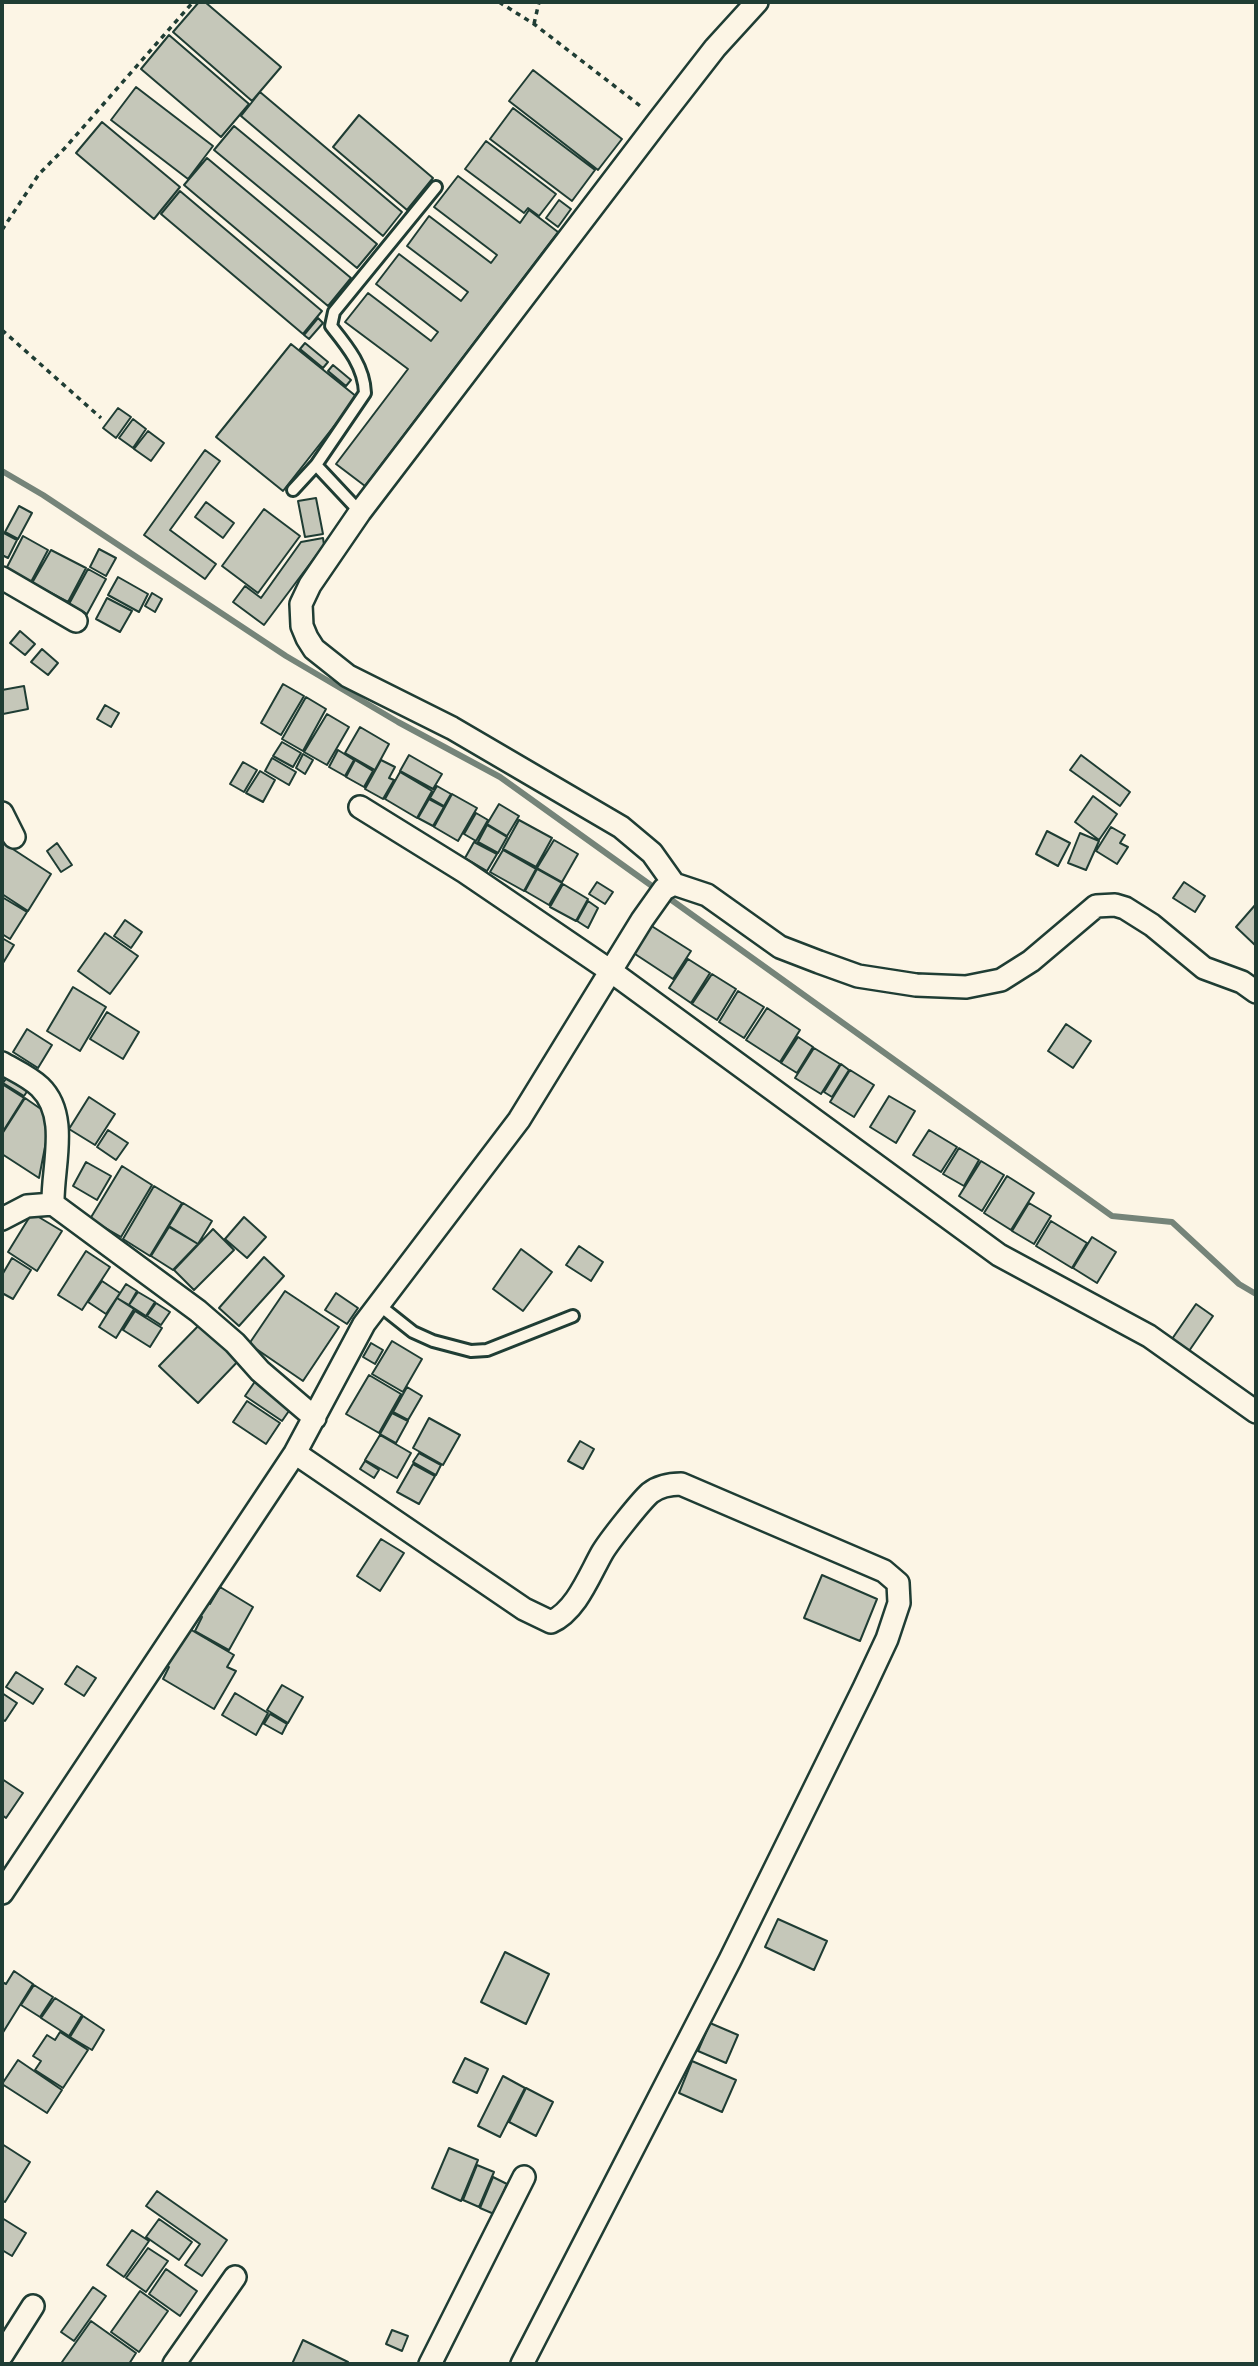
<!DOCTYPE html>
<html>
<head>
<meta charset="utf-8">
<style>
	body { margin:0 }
	#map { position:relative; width:1258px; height:2366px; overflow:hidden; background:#fcf5e5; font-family:"Shantell Sans",sans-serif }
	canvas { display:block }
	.frame { position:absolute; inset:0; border:4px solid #1f3d34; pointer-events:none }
</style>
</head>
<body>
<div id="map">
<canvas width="1258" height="2366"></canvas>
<div class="frame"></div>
</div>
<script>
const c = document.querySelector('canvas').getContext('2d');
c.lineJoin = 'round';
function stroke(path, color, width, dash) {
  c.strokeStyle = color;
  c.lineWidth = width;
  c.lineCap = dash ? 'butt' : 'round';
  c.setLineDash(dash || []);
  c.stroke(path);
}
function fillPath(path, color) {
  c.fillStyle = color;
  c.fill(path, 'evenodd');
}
const stream = new Path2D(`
	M2 471 43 495 286 656 398 722 500 777 1112 1216 1172 1222 1239 1284 1256 1294`);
const building = new Path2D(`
	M199 2H205L281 67 252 101 173 32Z
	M169 35 249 104 221 137 141 69Z
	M533 70 622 139 598 170 509 101Z
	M136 87 213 146 188 179 111 120Z
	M260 92 402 212 383 236 241 116Z
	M513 108 595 170 572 201 490 139Z
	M359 115 433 178 407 210 333 147Z
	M102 122 180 187 154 219 76 153Z
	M234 126 377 244 357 268 214 150Z
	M486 141 556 194 539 216 528 208 524 213 465 169Z
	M207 158 351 278 328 306 184 185Z
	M458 176 520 223 529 210 558 232 365 486 336 464 408 369 345 322 368 293 431 341 438 332 376 284 399 254 461 301 468 292 407 246 429 216 491 263 497 255 434 207Z
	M180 191 322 311 303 334 161 214Z
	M559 200 571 209 558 227 546 218Z
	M318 318 323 323 309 339 304 335Z
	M305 343 328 362 323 368 300 349Z
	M291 344 357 397 283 491 216 437Z
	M333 365 351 380 346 386 328 371Z
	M118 408 131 417 116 438 103 428Z
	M133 419 146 429 133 448 119 438Z
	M148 431 164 443 151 461 134 449Z
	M205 450 220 461 170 530 216 564 205 579 144 535Z
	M316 498 323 534 305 537 298 501Z
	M206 502 234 523 223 538 195 517Z
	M19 506 32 513 18 539 5 532Z
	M264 509 300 536 258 593 222 566Z
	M2 532 17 540 8 558 2 555Z
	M23 536 48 550 31 582 6 569Z
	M323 538 324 545 264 625 233 602 245 586 261 598 301 542Z
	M99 549 116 558 106 576 90 567Z
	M51 550 86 568 68 602 32 583Z
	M88 569 106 579 87 614 69 604Z
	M118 577 148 594 139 612 108 595Z
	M152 593 162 599 155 612 145 606Z
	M107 598 132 611 120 632 96 619Z
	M20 631 35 644 25 655 10 643Z
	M42 649 58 663 48 675 31 662Z
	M283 684 304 696 281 735 261 723Z
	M24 686 28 709 3 714 2 690Z
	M306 697 326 709 303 751 282 739Z
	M105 705 119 713 111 727 97 719Z
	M327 714 349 727 327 765 304 752Z
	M360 727 389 744 375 770 345 753Z
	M282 742 301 753 293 767 273 756Z
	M338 750 354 760 345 776 329 767Z
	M303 754 313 760 305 774 296 768Z
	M409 755 442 774 433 789 400 771Z
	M1081 755 1130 792 1120 806 1070 770Z
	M272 758 296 772 289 785 265 771Z
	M355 760 373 771 364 787 346 777Z
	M381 760 395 767 389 778 394 780 383 799 365 789Z
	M243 762 257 770 244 792 230 784Z
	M260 771 275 780 263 802 246 793Z
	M400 772 432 791 417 818 385 799Z
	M437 786 451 794 444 806 430 798Z
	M452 794 477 808 458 841 434 827Z
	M1093 796 1117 814 1099 840 1075 822Z
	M429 799 444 807 433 826 418 818Z
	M499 804 519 816 507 836 487 824Z
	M476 813 488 820 476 841 464 834Z
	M519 820 552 838 536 867 503 849Z
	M487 825 507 837 498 853 478 842Z
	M1111 827 1125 835 1120 843 1128 847 1117 864 1096 851Z
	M1047 831 1070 843 1058 866 1036 854Z
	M1080 833 1099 841 1086 870 1068 863Z
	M554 840 578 854 562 882 537 868Z
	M2 842 51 874 28 911 2 894Z
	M474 842 497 854 487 871 465 858Z
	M57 843 72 865 61 872 47 851Z
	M503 850 536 869 524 891 490 872Z
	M537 869 562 883 549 905 525 891Z
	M597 882 613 892 605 904 589 894Z
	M1184 882 1205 896 1195 912 1173 898Z
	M563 884 588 899 576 921 550 907Z
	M2 897 27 912 10 939 2 934Z
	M588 901 598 908 588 928 577 921Z
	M1256 904V946L1236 927Z
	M125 920 142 932 131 948 114 936Z
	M650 925 691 951 673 979 632 952Z
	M105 933 138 956 110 994 78 971Z
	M2 938 14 945 3 963 2 962Z
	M688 959 710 973 691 1003 669 988Z
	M712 974 736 989 717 1020 692 1004Z
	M73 987 106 1007 80 1051 47 1031Z
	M738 991 764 1007 744 1038 719 1022Z
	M767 1008 800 1030 780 1062 746 1040Z
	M107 1012 139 1032 123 1059 90 1039Z
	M1066 1024 1091 1041 1073 1068 1048 1051Z
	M27 1029 52 1045 38 1068 13 1052Z
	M798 1037 813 1047 797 1073 781 1063Z
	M814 1048 840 1064 821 1094 795 1078Z
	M841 1064 849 1070 832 1097 824 1092Z
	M12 1070 32 1084 24 1096 3 1083Z
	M850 1070 874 1085 854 1117 830 1102Z
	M2 1084 24 1098 2 1133Z
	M889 1096 915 1111 896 1143 870 1127Z
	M89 1097 115 1114 95 1145 69 1129Z
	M25 1098 51 1116 39 1178 2 1154V1134Z
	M108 1130 128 1143 116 1160 97 1147Z
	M929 1130 957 1147 941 1172 913 1155Z
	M959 1148 979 1160 964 1186 943 1174Z
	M981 1161 1004 1175 982 1211 959 1196Z
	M86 1162 111 1176 97 1200 73 1186Z
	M122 1166 152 1185 121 1237 90 1219Z
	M1007 1176 1034 1193 1011 1230 984 1213Z
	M154 1186 182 1203 150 1256 123 1239Z
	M183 1203 212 1221 198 1244 169 1226Z
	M1029 1203 1051 1216 1034 1244 1012 1231Z
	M32 1213 62 1231 37 1271 8 1252Z
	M244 1217 266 1237 247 1258 225 1239Z
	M1051 1221 1087 1243 1072 1268 1036 1246Z
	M169 1227 198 1244 173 1270 151 1256Z
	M213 1229 234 1250 194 1290 174 1270Z
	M1092 1237 1116 1252 1097 1283 1073 1268Z
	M579 1246 603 1262 591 1281 566 1265Z
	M521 1249 552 1272 523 1311 493 1289Z
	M86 1251 110 1267 82 1310 58 1295Z
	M264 1257 284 1276 239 1326 219 1308Z
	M12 1258 31 1270 13 1299 2 1293V1275Z
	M102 1281 120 1293 106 1314 88 1302Z
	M126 1284 137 1291 129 1305 117 1298Z
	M285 1291 339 1327 303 1381 249 1344Z
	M138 1292 155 1302 146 1316 129 1305Z
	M336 1293 358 1308 347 1324 325 1310Z
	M117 1298 134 1309 116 1338 99 1327Z
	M156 1303 170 1312 161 1325 147 1316Z
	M1196 1304 1213 1316 1189 1351 1172 1339Z
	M135 1311 162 1328 150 1347 123 1330Z
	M204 1320 242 1357 198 1403 159 1366Z
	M392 1341 422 1359 403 1392 372 1374Z
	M371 1343 383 1350 375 1364 363 1357Z
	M369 1375 401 1394 379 1433 346 1414Z
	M256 1380 293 1405 282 1421 245 1396Z
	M407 1387 422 1396 408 1420 393 1412Z
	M247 1401 280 1423 266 1444 233 1422Z
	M392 1413 408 1421 396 1443 380 1434Z
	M429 1418 460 1435 443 1465 413 1448Z
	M380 1435 411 1453 397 1478 365 1460Z
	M580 1441 594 1449 583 1469 568 1461Z
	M419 1453 441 1465 436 1475 413 1462Z
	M365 1461 379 1470 374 1478 360 1469Z
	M413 1464 435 1476 419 1504 397 1492Z
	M381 1539 404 1553 380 1591 357 1576Z
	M822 1575 877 1599 860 1641 804 1618Z
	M220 1587 253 1607 229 1650 195 1631 202 1617 191 1611 199 1597 210 1604Z
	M188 1628 234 1655 227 1667 236 1671 214 1709 163 1679 169 1667 160 1662Z
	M77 1666 96 1678 84 1696 65 1684Z
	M16 1672 43 1689 33 1704 6 1687Z
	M282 1685 303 1697 288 1723 267 1710Z
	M2 1693 17 1703 5 1721 2 1719Z
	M235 1693 268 1713 256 1735 222 1715Z
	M270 1714 287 1724 282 1734 264 1724Z
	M2 1779 23 1793 6 1818 2 1815Z
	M778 1919 827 1941 814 1970 765 1947Z
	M505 1952 549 1974 526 2024 481 2002Z
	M14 1971 33 1984 2 2034V1982L6 1984Z
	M34 1985 53 1997 40 2017 21 2005Z
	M55 1998 82 2015 69 2036 41 2018Z
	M83 2016 104 2030 92 2050 70 2037Z
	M710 2023 738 2035 726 2063 698 2051Z
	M60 2032 88 2050 63 2088 35 2070 41 2061 33 2056 47 2035 55 2040Z
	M465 2058 488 2069 477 2093 453 2082Z
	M18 2060 62 2090 47 2113 2 2084Z
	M692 2061 736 2080 722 2112 679 2093Z
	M503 2076 525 2088 500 2137 478 2126Z
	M526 2088 553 2102 536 2136 509 2122Z
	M2 2144 30 2162 5 2202 2 2200Z
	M449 2148 478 2160 461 2201 432 2188Z
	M477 2165 494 2172 479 2207 463 2200Z
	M493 2177 507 2184 494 2214 480 2208Z
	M157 2191 227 2240 202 2276 185 2265 200 2244 146 2206Z
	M2 2218 26 2233 12 2256 2 2250Z
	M159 2219 192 2242 179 2260 146 2237Z
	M132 2230 149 2241 124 2277 107 2265Z
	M148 2248 168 2261 146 2292 126 2278Z
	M166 2269 197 2291 180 2316 149 2294Z
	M93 2287 106 2296 74 2341 61 2332Z
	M140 2291 168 2311 139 2352 111 2332Z
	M91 2321 136 2353 129 2364H66L62 2362Z
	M392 2330 408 2336 402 2351 386 2344Z
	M303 2340 348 2362 346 2364H292Z`);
const path = new Path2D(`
	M499 2 534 24 643 108
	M534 24 539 2
	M2 230 39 174 64 149 193 2
	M2 330 101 418`);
const lane = new Path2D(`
	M316 465 360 512
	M293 490 316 465 365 393C364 366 347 346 331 326L334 312 436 187
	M379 1305 413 1332 433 1341 471 1351 487 1350 573 1316`);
const street = new Path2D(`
	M757 2 715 48 659 120 360 512 310 585 301 604 302 626 307 638 314 649 348 676 452 728 621 827 652 853 674 884 707 895 780 947 819 962 858 976 916 985 966 987 1001 980 1031 961 1096 906 1115 905 1125 908 1152 925 1204 968 1242 982 1256 992
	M2 578 76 621
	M360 807 465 872 612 972 999 1255 1149 1336 1256 1412
	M2 813 14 837
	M2 1063C14 1070 30 1077 40 1087 70 1116 52 1167 53 1204L198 1311 235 1343 260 1371 315 1418
	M2 1219 27 1206 53 1204
	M295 1453 524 1609 551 1622C576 1611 589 1576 602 1553 609 1541 640 1502 650 1493 659 1486 670 1484 681 1484L884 1571 898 1583 899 1603 887 1639 864 1688 730 1960 522 2364
	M2 1893 295 1453 364 1324 519 1120 642 920 664 889 674 884
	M2 2355 33 2306
	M174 2364 235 2277
	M430 2364 524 2177`);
stroke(stream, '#758479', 6);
fillPath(building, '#c5c7b9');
stroke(building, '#1f3d34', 2);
stroke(lane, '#1f3d34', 16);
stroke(street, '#1f3d34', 26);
stroke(path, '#1f3d34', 3.5, [5, 5]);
stroke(lane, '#fcf5e5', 10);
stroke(street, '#fcf5e5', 21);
</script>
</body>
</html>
